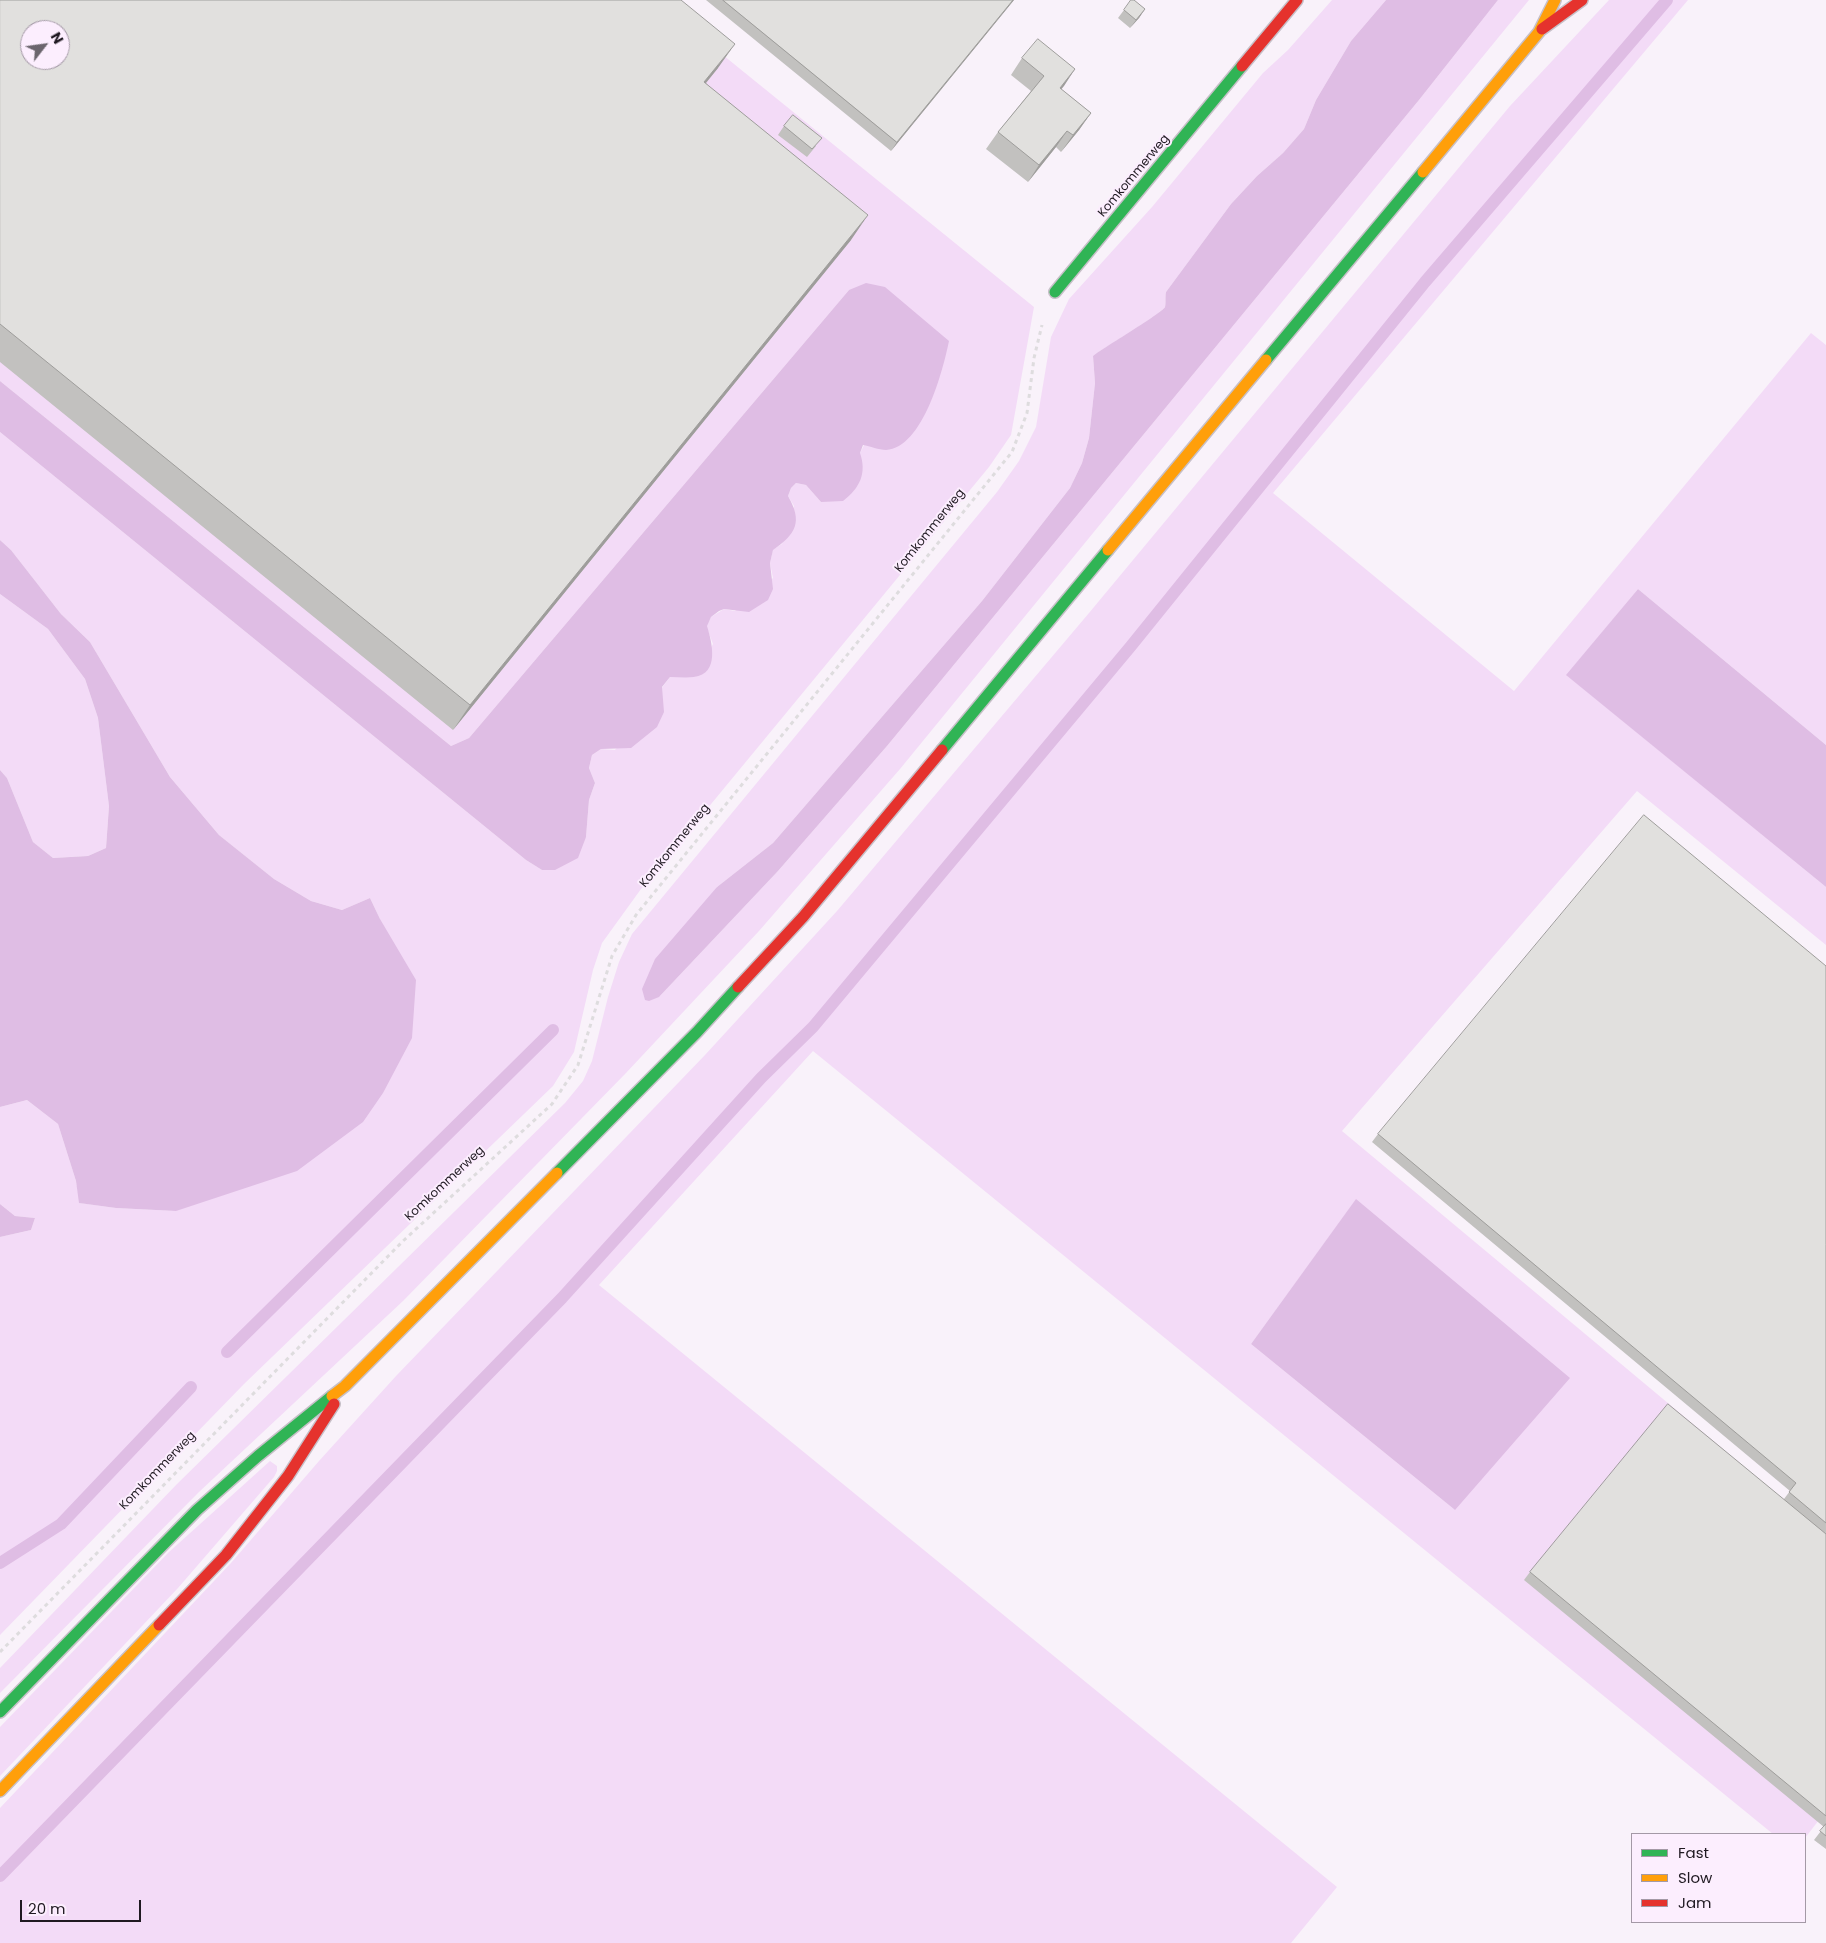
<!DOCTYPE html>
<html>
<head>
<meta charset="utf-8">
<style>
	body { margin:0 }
	#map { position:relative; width:1826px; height:1943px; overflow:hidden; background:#f9f2fa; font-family:Poppins,sans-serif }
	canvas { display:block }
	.legend { position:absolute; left:1631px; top:1833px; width:175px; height:90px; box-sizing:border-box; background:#fceefe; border:1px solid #a499a6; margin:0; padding:6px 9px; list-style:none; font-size:15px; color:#1f1921 }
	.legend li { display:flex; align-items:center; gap:10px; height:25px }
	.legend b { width:25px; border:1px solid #a499a6 }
	.north { position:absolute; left:20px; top:20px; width:50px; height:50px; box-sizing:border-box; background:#fceefe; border:1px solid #a499a6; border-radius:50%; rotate:60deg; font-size:14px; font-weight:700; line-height:20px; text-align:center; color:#1f1921 }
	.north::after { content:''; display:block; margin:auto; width:18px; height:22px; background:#6b656d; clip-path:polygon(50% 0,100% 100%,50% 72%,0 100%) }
	.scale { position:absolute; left:20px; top:1900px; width:121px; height:22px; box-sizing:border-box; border:2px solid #1f1921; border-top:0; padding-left:6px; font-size:15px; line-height:18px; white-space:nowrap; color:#1f1921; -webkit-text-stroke:4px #fceefe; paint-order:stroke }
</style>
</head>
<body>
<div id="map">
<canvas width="1826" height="1943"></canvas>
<ul class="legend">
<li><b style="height:6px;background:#30b455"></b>Fast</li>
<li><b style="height:6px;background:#ff9f0a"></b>Slow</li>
<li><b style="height:6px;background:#e5322d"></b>Jam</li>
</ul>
<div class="north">N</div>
<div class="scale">20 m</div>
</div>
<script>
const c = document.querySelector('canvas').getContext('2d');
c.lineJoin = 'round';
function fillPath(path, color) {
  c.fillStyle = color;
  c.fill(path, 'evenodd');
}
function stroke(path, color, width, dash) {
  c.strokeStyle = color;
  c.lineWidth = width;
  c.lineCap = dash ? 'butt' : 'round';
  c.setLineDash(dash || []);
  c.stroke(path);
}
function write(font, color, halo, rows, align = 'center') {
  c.font = font + ' Poppins,sans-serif';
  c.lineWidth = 4;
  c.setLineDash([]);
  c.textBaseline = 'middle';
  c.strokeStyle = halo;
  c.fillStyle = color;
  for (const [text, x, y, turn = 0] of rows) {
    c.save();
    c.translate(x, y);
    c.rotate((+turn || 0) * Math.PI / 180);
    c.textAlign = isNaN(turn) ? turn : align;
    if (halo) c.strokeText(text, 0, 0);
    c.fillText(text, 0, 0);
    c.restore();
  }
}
const green = new Path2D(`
	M0 0H655L1034 307 1011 435 989 467 641 889 602 943 593 970 574 1052 553 1086 244 1384 0 1635V1237L31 1230 35 1218 15 1216 0 1204V1107L27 1100 58 1124 76 1181 80 1203 116 1208 176 1211 380 919 370 898 342 910 311 901 274 879 219 835 170 777 90 642 61 614 11 550 0 540V432L526 860 542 870 586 837 589 800 595 783 589 768 592 755 601 749 615 750 670 677H695L713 644 706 626 711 617 724 609 735 611 773 578 770 563 773 549 782 544 794 506 788 496 791 488 796 483 806 485 821 502 860 453 864 445 849 290 469 738 451 746 0 381ZM30 30H60V60H30Z
	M1332 0H1386L1351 41 1316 100 1304 129 1283 153 1257 176 1231 204 1166 292C1165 296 1166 304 1165 307 1162 313 1104 348 1093 356L1095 383 1089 438 1082 463 1070 488 982 601 773 843 717 887 659 997 778 871 887 746 1419 100 1498 0H1529L900 769 759 931 626 1073 403 1301 199 1492 0 1693V1668L177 1484 565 1103 583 1081 592 1061 608 997 619 962 632 934 997 492 1019 461 1036 427 1051 337 1069 299 1152 207 1263 73 1288 50Z
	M1609 0H1688L1273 493 1514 691 1811 333 1826 345V745L1638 589 1567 675 1826 887V945L1637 791 1342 1131 1826 1535V1811L1805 1838V1834H1773L813 1051 599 1285 1337 1887 1291 1943H0V1808L231 1563 319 1461 396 1376 705 1055 837 911 1089 613 1510 106ZM1356 1200 1455 1510 1251 1344Z
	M0 594 48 629 85 679 98 718 109 806 106 848 88 856 53 858 33 842 7 778 0 770Z
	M270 1461 277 1466V1471L274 1477 178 1588 0 1776V1727L169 1552Z`);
const water = new Path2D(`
	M1386 0H1498L1419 100 887 746 778 871 659 997 649 1001 645 1000 642 989 655 959 717 887 773 843 982 601 1070 488 1082 463 1089 438 1095 383 1093 356C1103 348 1162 313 1165 307 1166 304 1165 296 1166 292L1231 204 1257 176 1283 153 1304 129 1316 100 1351 41Z
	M866 283 885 287 949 341C943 370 923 448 886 450 879 450 870 446 863 445L860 453C867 473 860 488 843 501L821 502 806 485 796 483 791 488 788 496C803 522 796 534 773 550L770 563 773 589 768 600 749 612 724 609 719 611 711 617 707 626C712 642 720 674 694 677 686 678 678 677 670 677L662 687 664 712 657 727 631 748 601 749 592 755 589 768 595 783 589 800 586 837 578 858 555 870H542L526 860 0 432V381L451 746 469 738 849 290Z
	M0 540 11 550 61 614 90 642 170 777 219 835 274 879 311 901 342 910 370 898 380 919 416 980 412 1038 383 1093 363 1122 297 1171 176 1211 116 1208 79 1203 76 1181 58 1124 27 1100 0 1107V770L7 778 33 842 53 858 88 856 106 848 109 806 98 718 85 679 48 629 0 594Z
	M1638 589 1826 745V887L1566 675Z
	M1356 1199 1570 1378 1455 1510 1251 1344Z
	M0 1204 15 1216 35 1218 31 1230 0 1237Z`);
const stream = new Path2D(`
	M227 1352 553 1030
	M0 1563 61 1524 191 1387
	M0 1876 562 1298 761 1078 813 1027 1131 646 1425 282 1667 0`);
const path = new Path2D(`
	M0 1652 403 1241 552 1104 578 1065 612 956 636 915 1012 452 1027 413 1034 358 1042 325`);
const fast = new Path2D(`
	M1055 292 1242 66
	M1266 360 1423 172
	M942 750 1108 550
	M557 1173 697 1032 738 987
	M0 1712 197 1510 258 1456 332 1396`);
const slow = new Path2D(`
	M1423 172 1539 32 1555 0
	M1108 550 1266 360
	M332 1396 345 1386 557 1173
	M0 1791 159 1625`);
const jam = new Path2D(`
	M1542 29 1582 0
	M1242 66 1297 0
	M738 987 803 917 942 750
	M159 1625 226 1555 288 1476 334 1404`);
const wall = new Path2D(`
	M0 0 718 68 706 83 851 240 453 730 0 362Z
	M706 0H1014L891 151Z
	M1145 9 1139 18 1130 28 1118 18 1124 10Z
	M1022 58 1075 69 1061 89 1091 113 1079 130 1061 152 1056 147 1028 182 986 149 998 132 1031 91 1011 75Z
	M784 126 816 146 807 157 778 135Z
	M1826 966V1849L1814 1840 1824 1827 1524 1580 1530 1572 1784 1499 1790 1491 1372 1142 1378 1134Z`);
const shadedWall = new Path2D(`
	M1013 0H1014L891 151 897 142Z
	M1145 9 1139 18 1130 28 1136 20Z
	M735 44 718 68 687 106 704 82Z
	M1075 69 1064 86 1048 105 1060 88Z
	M1091 113 1079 130 1061 152 1073 135Z
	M1067 131 1056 147 1028 182 1039 165Z
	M868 215 851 240 453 730 470 705Z`);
const building = new Path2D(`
	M0 0H681L735 44 704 82 868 215 470 705 0 324ZM30 30H60V60H30Z
	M723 0H1013L897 142Z
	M1131 0H1134L1145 9 1136 20 1124 10Z
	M1038 39 1075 69 1060 88 1091 113 1073 135 1067 131 1039 165 998 132 1044 76 1022 58Z
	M793 115 822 138 812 149 784 126Z
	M1644 815 1826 966V1523L1789 1492 1796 1483 1378 1134Z
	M1668 1404 1826 1534V1816L1530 1572Z
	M1826 1824V1836L1820 1831Z`);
const streetNames = [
	["Komkommerweg",1134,176,-50],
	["Komkommerweg",930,531,-51],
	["Komkommerweg",675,846,-51],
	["Komkommerweg",445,1184,-43],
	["Komkommerweg",158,1471,-46]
];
fillPath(green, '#f3dbf7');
fillPath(water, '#dfbde4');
stroke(stream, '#dfbde4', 12);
stroke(fast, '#c7c0c8', 14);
stroke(slow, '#c7c0c8', 14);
stroke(jam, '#c7c0c8', 14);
stroke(path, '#dedcde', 3, [4, 4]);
stroke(fast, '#30b455', 11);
stroke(slow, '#ff9f0a', 11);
stroke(jam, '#e5322d', 11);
fillPath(wall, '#c2c1bf');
fillPath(shadedWall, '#9e9d9b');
fillPath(building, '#e1e0de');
stroke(building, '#9e9d9b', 1);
write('12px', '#1f1921', '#fceefe', streetNames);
</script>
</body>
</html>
